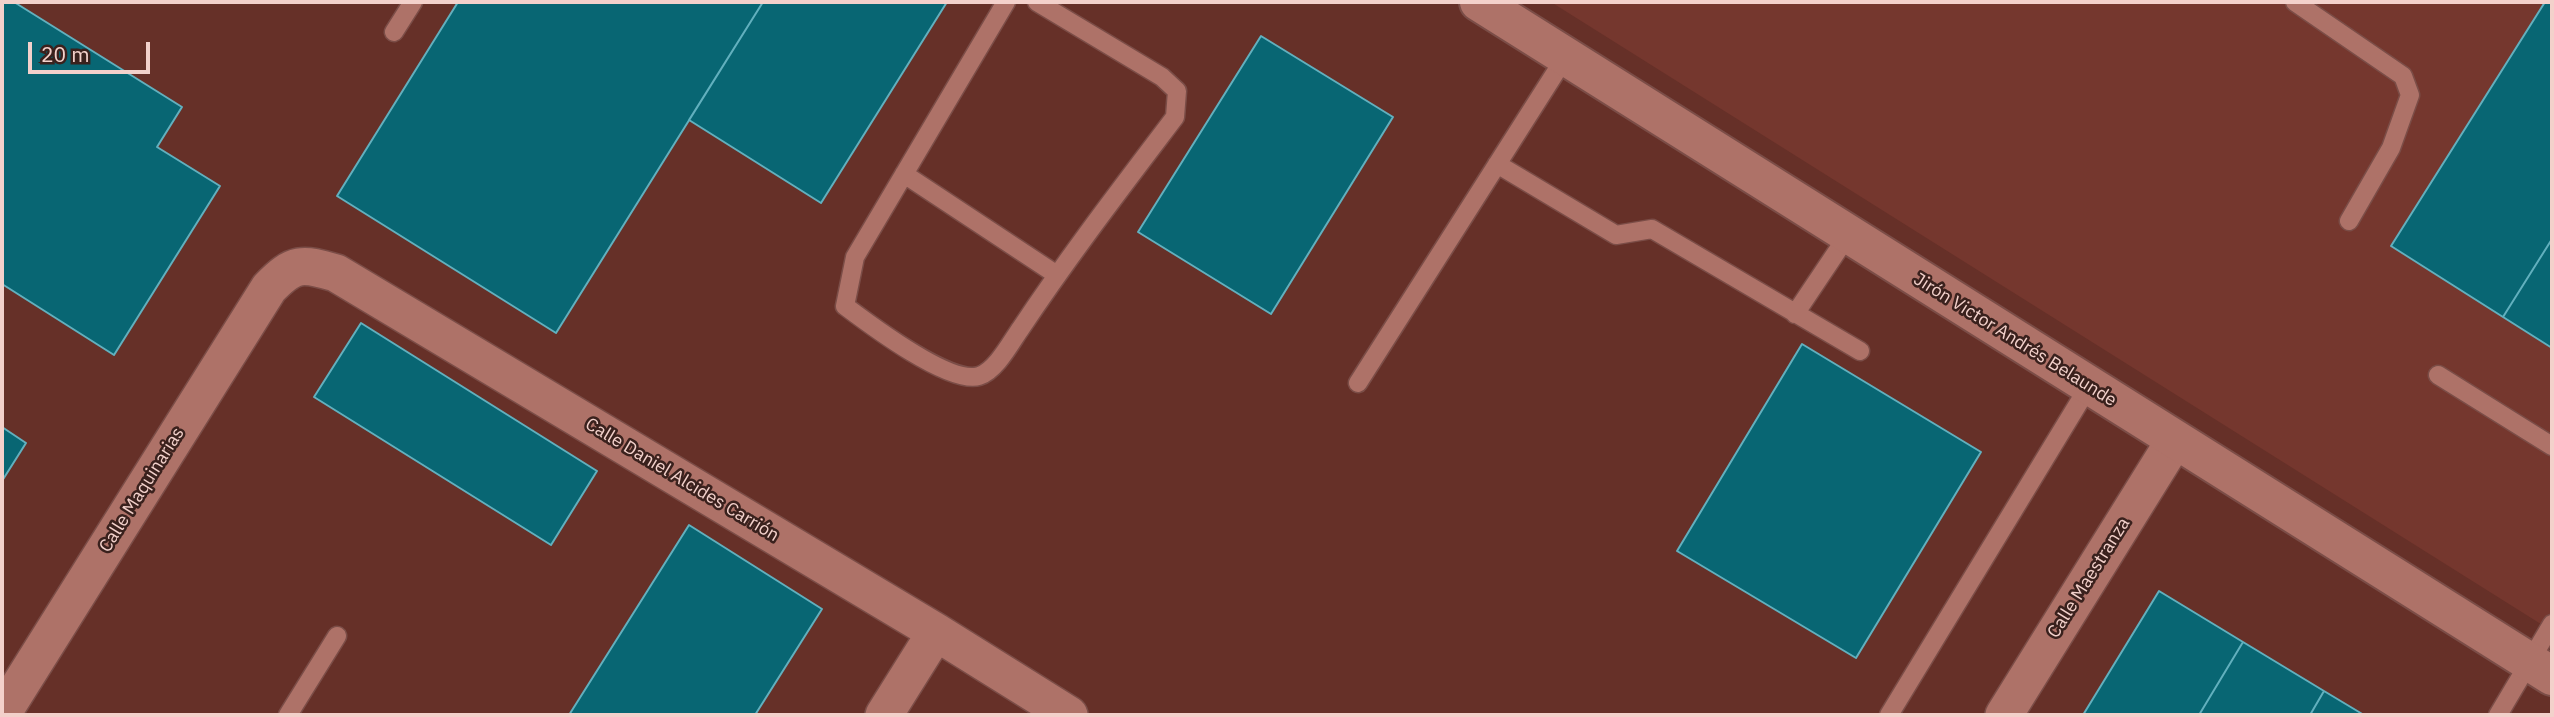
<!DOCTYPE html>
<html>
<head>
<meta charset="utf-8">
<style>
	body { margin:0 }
	#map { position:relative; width:2554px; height:717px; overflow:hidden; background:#663028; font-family:"IBM Plex Sans",sans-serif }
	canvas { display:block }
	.frame { position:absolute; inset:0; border:4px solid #f3d1cb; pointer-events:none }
	.scale { position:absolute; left:28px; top:42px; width:122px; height:32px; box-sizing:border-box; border:4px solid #f3d1cb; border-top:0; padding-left:9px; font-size:21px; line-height:24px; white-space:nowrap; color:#f3d1cb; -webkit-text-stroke:5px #3a211d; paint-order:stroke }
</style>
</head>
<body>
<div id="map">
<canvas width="2554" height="717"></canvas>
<div class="frame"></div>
<div class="scale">20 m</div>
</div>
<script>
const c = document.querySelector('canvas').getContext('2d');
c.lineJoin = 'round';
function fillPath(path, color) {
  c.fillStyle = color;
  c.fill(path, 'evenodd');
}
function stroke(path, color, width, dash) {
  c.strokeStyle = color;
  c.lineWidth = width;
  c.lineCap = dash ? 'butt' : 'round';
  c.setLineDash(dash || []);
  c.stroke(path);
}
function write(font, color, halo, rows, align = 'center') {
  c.font = font + ' "IBM Plex Sans",sans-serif';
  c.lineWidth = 5;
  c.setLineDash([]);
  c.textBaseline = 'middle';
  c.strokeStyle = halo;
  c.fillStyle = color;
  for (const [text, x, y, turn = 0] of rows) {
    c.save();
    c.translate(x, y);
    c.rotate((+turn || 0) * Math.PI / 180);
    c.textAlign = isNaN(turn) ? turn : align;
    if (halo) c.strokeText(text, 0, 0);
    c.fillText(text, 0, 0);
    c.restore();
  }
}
const built = new Path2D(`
	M1551 2H2552V631Z`);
const building = new Path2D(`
	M2 2H14L182 107 157 147 220 186 114 355 2 284Z
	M458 2H763L556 333 337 196Z
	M763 2H947L821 203 689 120Z
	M2545 2H2552V239L2503 317 2391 246Z
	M1261 36 1393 117 1271 314 1138 232Z
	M2552 239V348L2503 317Z
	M361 323 597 471 551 545 314 397Z
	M1802 344 1981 452 1856 658 1677 551Z
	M2 427 26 443 2 481Z
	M689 525 822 609 755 715H569Z
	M2159 591 2243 642 2199 715H2083Z
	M2243 642 2324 691 2310 715H2199Z
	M2324 691 2364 715H2310Z`);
const service = new Path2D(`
	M1006 2 855 257 845 306C869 324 950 385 979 376 996 371 1011 342 1021 328 1069 256 1122 187 1175 117L1177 91 1162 77 1037 2
	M2295 2 2403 76 2410 95 2391 148 2349 221
	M394 32 413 2
	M1497 164 1616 235 1652 229 1860 351
	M904 174 1057 275
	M1795 314 1848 235
	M2438 375 2552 446
	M1358 383 1566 56
	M288 715 337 636
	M1889 715 2089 386
	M2498 715 2552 624`);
const minor = new Path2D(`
	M2 714 269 288C294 262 302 263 336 273L936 632 1069 715
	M884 715 936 632
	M2004 715 2175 440`);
const tertiary = new Path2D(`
	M1479 2 2552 676`);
const streetNames = [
	["Jirón Victor Andrés Belaunde",2015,340,32],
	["Calle Daniel Alcides Carrión",682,480,31],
	["Calle Maquinarias",142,490,-58],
	["Calle Maestranza",2089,578,-58]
];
fillPath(built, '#75372e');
fillPath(building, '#086673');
stroke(building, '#62b0be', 2);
stroke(service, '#7b4d47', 21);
stroke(minor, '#7b4d47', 40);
stroke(tertiary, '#7b4d47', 42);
stroke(service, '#ae7268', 18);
stroke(minor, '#ae7268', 37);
stroke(tertiary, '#ae7268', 38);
write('18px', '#f3d1cb', '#3a211d', streetNames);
</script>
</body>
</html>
